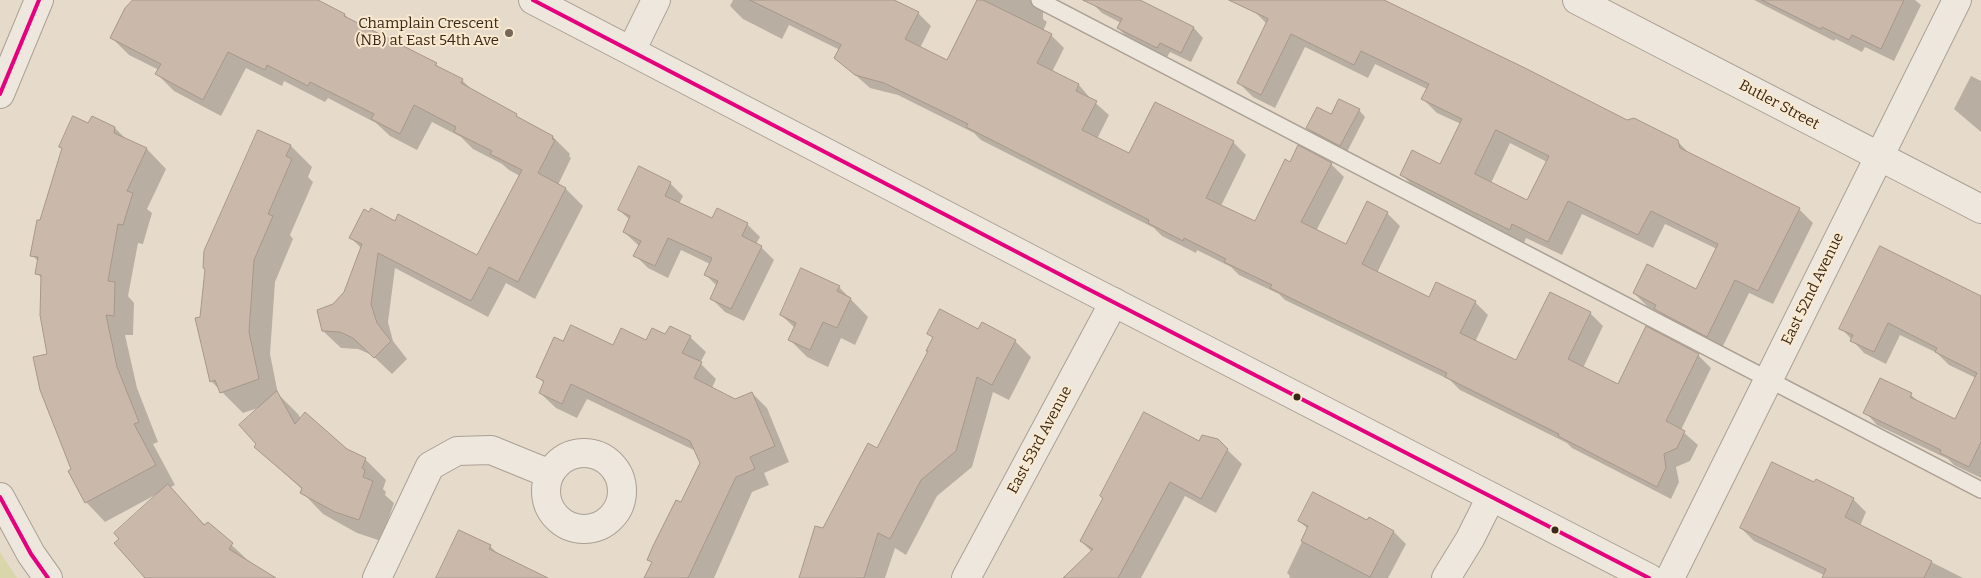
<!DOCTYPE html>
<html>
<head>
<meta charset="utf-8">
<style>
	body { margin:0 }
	canvas { display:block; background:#e6dbcb }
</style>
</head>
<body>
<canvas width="1981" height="578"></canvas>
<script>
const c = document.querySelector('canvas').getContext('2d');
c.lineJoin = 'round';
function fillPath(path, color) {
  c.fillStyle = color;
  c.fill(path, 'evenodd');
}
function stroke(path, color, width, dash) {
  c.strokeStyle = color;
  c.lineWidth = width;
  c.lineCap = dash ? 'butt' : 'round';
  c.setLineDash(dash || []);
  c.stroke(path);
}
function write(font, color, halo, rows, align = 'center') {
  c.font = font + ' Bitter,serif';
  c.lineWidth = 4;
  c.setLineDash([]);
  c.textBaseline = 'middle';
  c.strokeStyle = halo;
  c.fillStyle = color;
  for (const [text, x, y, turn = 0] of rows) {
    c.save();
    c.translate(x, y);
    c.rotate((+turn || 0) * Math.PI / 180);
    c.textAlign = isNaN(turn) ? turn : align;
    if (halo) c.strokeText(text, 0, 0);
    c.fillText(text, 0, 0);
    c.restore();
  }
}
const green = new Path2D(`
	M0 552 17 578H0Z`);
const shadow = new Path2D(`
	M135 0H316L345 15 350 20 436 64 442 70 462 80 473 91 553 137 570 154 569 156 571 158 558 185 566 189 583 206 535 299 506 283 488 317 395 268 388 322 393 341 407 359 392 374 372 355 358 349 341 348 323 331 334 305 345 293 362 249 351 238 396 222 478 256 520 176 509 170 502 164 473 149 461 137 432 122 417 150 390 136 376 123 328 98 325 102 284 81 282 86 246 68 221 116 174 91 157 74 159 70 129 55 112 38Z
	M733 0H891L918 13 931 26 920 48 948 62 978 0H1058L1056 4 1043 9V19L1047 22 1043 31 1051 35 1064 48 1052 72 1079 85 1091 99 1109 115 1097 139 1129 155 1233 142 1246 155 1221 206 1255 223 1291 163 1331 164 1344 177 1316 231 1346 246 1387 213 1400 226 1377 273 1429 299 1475 302 1488 315 1475 342 1516 362 1590 313 1603 326 1583 368 1619 385 1698 355 1711 368 1681 430 1698 445 1690 461 1676 467 1679 482 1671 499 1572 448 1567 443 1460 390 1450 380 1285 300 1279 294 1239 275 1231 267 1197 250 1196 253 1162 236 1154 228 981 140 974 133 898 95 870 88 836 58 840 50 789 25 782 39 743 19 730 6Z
	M1093 0H1137L1194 28 1203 38 1191 62 1170 52 1167 57 1128 38 1118 28 1121 23 1102 13 1092 3Z
	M1250 0H1382L1627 121 1677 141 1691 155 1799 209 1813 223 1773 304 1749 293 1721 350 1670 323 1659 312 1648 307 1634 293 1697 290 1717 249 1665 224 1653 248 1582 214 1562 255 1526 238 1524 243 1415 188 1401 174 1441 166 1461 124 1437 113 1423 99 1427 89 1375 64 1368 78 1305 47 1275 108 1253 97 1239 83 1267 24 1255 12ZM1510 143 1547 162 1528 201 1491 183Z
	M1754 0H1915L1921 5 1894 61 1865 47 1862 52 1836 39 1834 41Z
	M1971 76 1981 81V132L1954 109Z
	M1359 110 1365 117 1347 152 1314 135 1308 128 1332 115Z
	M89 125 115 128 127 140 147 149 166 169 147 209 152 213 143 244 138 243 128 296 134 303 133 335H125L137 388 158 442 153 444 175 485 169 488 206 526 208 523 254 566 273 578H148L157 494 105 522 86 502 49 354 42 279 37 273 39 262 32 255 63 149 61 147Z
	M258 132 291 146 312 167 308 177 313 182 290 235 293 239 275 282 270 354 278 394 298 414 301 419 346 450 365 459 386 480 383 489 386 492 385 495 394 503 381 541 357 533 323 514 302 492 303 490 255 447 257 444 261 407 243 413 211 381 201 318Z
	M670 183 683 196 679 204 713 220 747 224 760 237 756 244 761 247 774 260 744 321 725 312 712 299 717 286 705 274 710 264 681 250 668 278 648 268 635 255 639 246 624 232 630 220 619 210Z
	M839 287 868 317 855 345 841 338 828 367 807 357 789 339 795 328 781 315Z
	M1981 297V478L1954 465 1948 459 1877 425 1865 412 1881 379 1911 395 1920 403 1955 420 1976 378 1949 365 1937 353 1900 335 1886 364 1864 353 1841 328Z
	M979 331 1015 341 1031 357 1009 400 993 392 972 467 937 496 906 555 895 548 885 578H800L824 530 878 449 929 352 934 339 929 333Z
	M666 336 690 337 706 352 700 363 716 379 712 388 735 400 752 393 767 408 789 462 764 473 769 485 752 492 714 578H647L653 563 649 559 681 504 701 463 696 451 587 399 577 418 556 408 540 393 544 383 537 376 564 342 614 347 647 341Z
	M1217 440 1242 464 1216 513 1185 496 1141 578H1065L1092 552 1081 541 1199 443Z
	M1816 481 1853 499 1866 512 1860 526 1963 578H1830L1754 541 1741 528 1815 484Z
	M1299 521 1394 532 1406 544 1388 578H1289L1290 576 1287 573 1308 529Z
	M490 546 500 556 536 578H445Z`);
const building = new Path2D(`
	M133 0H318L345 14 344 16 437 63 435 65 463 79 461 83 517 114 516 116 553 136 552 139 555 140 538 173 566 188 518 282 489 267 471 301 378 253 371 304 377 323 391 341 374 358 353 338 340 332 322 331 317 310 333 304 344 292 362 244 349 238 364 209 369 212 371 208 395 221 398 214 477 255 522 170 490 154 492 151 454 132 456 127 414 105 400 134 371 119 374 114 310 82 308 86 267 65 265 70 228 52 203 100 155 74 161 64 110 38 125 8Z
	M750 0H894L919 12 905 39 947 60 977 0H983L1052 34 1037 63 1079 84 1076 91 1097 101 1082 130 1129 153 1155 102 1234 141 1206 198 1255 221 1285 159 1290 162 1298 145 1332 163 1301 222 1346 244 1367 201 1388 212 1362 264 1429 297 1436 282 1476 301 1460 333 1516 360 1550 292 1591 312 1568 359 1618 384 1646 326 1699 354 1666 421 1685 431 1677 448 1664 454 1666 468 1657 487 1558 436 1559 434 1445 377 1447 373 1315 310 1270 288 1272 285 1224 262 1226 259 1184 238 1183 241 1148 223 1149 220 966 127 968 124 884 83 855 75 834 58 841 45Z
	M1083 0H1140L1194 27 1181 53 1160 43 1157 48 1117 28 1122 19Z
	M1229 0H1384L1525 68 1627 120 1634 118 1678 140 1680 148 1800 208 1758 291 1735 280 1707 337 1654 309 1656 305 1633 293 1647 264 1696 289 1718 244 1651 211 1638 235 1568 201 1548 242 1512 224 1510 230 1477 214 1400 175 1412 150 1440 164 1462 119 1421 99 1429 84 1361 51 1354 65 1291 34 1261 95 1237 83 1268 19ZM1496 130 1549 156 1527 200 1475 174Z
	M1762 0H1904L1881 49 1852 35 1849 40 1822 27 1821 29Z
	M1339 99 1360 109 1340 146 1306 128 1317 107 1331 114Z
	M73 116 88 123 92 116 115 127 114 133 147 148 127 191 133 193 123 225 118 224 108 281 115 282 114 316 106 315 117 367 139 422 134 424 156 465 85 503 68 471 71 469 40 390 33 357 47 354 40 315 41 275 35 274 38 257 30 256 37 220H40L62 148 59 147Z
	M258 130 291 145 286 156 292 159 268 214 273 216 254 260 249 332 259 379 220 393 215 380 210 382 195 318 200 317 205 269 203 268 204 251Z
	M639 166 671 182 665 196 712 218 717 208 748 223 742 236 762 246 731 309 710 299 718 281 704 275 712 258 668 238 655 266 633 256 641 241 623 232 630 216 618 210Z
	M1880 246 1981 296V442L1969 467 1940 453 1941 450 1863 413 1880 378 1912 393 1910 397 1955 419 1977 373 1935 352 1937 348 1888 323 1874 352 1850 341 1853 335 1839 329Z
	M801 268 840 286 837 291 851 298 837 328 823 322 810 350 788 340 796 323 780 315Z
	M940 309 978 329 982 322 1016 340 992 385 977 377 956 451 921 480 890 539 878 533 864 578H799L815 526 823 528 868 443 877 448 928 351H926L933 337 927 334Z
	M571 325 613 345 621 328 646 340 652 328 665 334 670 326 691 336 682 353 702 362 694 378 735 399 752 392 775 446 750 457 755 469 736 477 688 578H644L652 562 647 560 653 546 676 500 681 502 700 463 690 441 571 384 562 404 539 393 544 381 536 377 554 337 563 341Z
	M277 391 295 424 305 412 347 449 366 458 362 468 365 470 363 477 373 481 359 520 335 512 300 493 302 488 254 447 256 444 239 425Z
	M1144 412 1199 441 1202 435 1218 439 1228 449 1201 499 1170 482 1118 578H1063L1093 549 1080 541 1103 498 1100 496Z
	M1772 462 1814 482 1816 479 1854 498 1845 517 1932 561 1924 578H1822L1826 569 1740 528Z
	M168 484 204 525 208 522 233 543 229 549 276 578H145L114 543 119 539 114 533Z
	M1313 492 1367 520 1369 517 1394 531 1370 577 1301 541 1308 526 1298 521Z
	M459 530 491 545 489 549 548 578H436Z`);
const service = new Path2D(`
	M1039 0 1981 490`);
const minor = new Path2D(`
	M1577 0 1981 209
	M0 94 39 0
	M546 491a38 38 0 1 1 76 0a38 38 0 1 1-76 0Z
	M0 497 31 554 48 578
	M377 578 430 466 457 451 491 450 550 474
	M966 578 1114 302
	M1446 578 1470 539 1491 497
	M1670 578 1957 0`);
const tertiary = new Path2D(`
	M533 0 1086 288 1649 578
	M631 51 656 0`);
const bus1 = new Path2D(`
	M533 0 1086 288 1649 578
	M0 94 39 0
	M0 497 31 554 48 578`);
const markers = [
	[509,33,5,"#776759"],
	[1297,397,4.5,"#3b281b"],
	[1555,530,4.5,"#3b281b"]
];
const poiNames = [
	["Champlain Crescent",499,24],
	["(NB) at East 54th Ave",499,41]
];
const streetNames = [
	["Butler Street",1779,105,28],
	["East 52nd Avenue",1813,289,-64],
	["East 53rd Avenue",1040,440,-62]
];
fillPath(green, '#dad6ac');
fillPath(shadow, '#0003');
fillPath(building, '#cab9ab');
stroke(building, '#a7968a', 1);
stroke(service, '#aba094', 18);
stroke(minor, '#aba094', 30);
stroke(tertiary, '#aba094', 30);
stroke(service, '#eee7dd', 15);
stroke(minor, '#eee7dd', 28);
stroke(tertiary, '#eee7dd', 28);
stroke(bus1, '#e5007d', 4);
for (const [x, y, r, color] of markers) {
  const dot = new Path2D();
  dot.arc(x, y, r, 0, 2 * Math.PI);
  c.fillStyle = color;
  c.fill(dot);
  stroke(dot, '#f9e9cf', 2);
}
write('15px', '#3b281b', '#f9e9cf', poiNames, 'right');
write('15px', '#3b281b', '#f9e9cf', streetNames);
</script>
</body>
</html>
